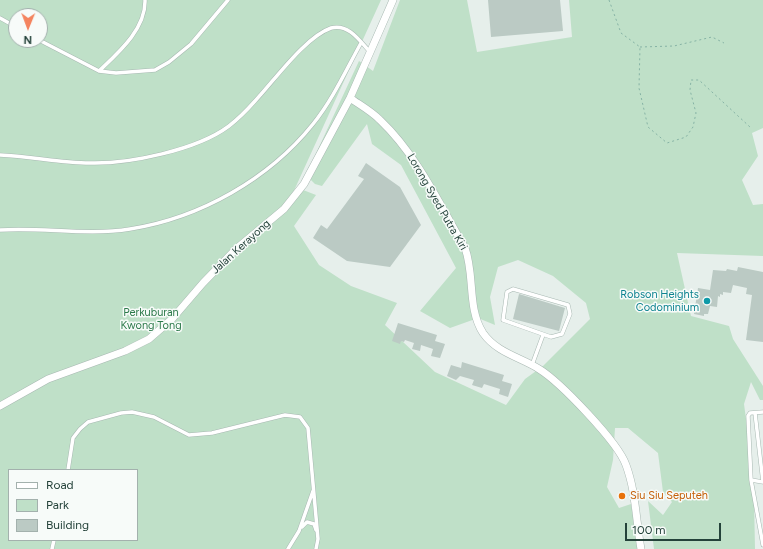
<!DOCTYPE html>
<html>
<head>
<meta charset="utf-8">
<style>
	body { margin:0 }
	#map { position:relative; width:763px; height:549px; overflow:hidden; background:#e6efeb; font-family:Figtree,sans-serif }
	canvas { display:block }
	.legend { position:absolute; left:8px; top:469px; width:130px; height:72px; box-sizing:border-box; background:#f7fbf9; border:1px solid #a3b1ad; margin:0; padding:5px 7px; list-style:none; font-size:12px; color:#24423a }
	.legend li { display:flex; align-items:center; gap:8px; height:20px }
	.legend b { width:20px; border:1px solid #a3b1ad }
	.north { position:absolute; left:8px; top:8px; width:40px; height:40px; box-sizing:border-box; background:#f7fbf9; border:1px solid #a3b1ad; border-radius:50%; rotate:181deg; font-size:11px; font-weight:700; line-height:16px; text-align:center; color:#24423a }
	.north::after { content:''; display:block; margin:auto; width:14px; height:18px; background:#f4845f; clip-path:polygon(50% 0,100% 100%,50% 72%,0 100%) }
	.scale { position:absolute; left:625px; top:523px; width:96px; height:18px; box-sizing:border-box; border:2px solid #24423a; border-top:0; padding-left:5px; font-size:12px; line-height:14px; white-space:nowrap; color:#24423a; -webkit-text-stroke:3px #f7fbf9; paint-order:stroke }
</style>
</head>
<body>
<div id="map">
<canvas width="763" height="549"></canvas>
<ul class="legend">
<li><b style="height:5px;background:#fff"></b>Road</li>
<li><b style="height:11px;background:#bfe0c8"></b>Park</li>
<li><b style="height:11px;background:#bbcac4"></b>Building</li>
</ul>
<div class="north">N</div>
<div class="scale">100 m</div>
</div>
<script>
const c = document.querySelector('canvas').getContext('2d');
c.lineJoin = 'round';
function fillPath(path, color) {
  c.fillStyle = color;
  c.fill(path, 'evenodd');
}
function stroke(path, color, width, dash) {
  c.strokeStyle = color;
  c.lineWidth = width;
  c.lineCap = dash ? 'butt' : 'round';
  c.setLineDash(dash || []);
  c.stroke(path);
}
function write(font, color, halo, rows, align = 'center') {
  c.font = font + ' Figtree,sans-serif';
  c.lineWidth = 3;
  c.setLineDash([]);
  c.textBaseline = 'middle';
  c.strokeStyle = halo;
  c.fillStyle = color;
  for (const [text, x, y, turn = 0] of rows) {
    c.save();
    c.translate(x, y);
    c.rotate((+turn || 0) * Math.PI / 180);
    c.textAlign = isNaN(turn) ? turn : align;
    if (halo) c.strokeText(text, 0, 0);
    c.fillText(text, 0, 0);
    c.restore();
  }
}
const green = new Path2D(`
	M0 0H381L292 195 298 188 316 195 294 226 319 265 351 286 397 303 385 325 435 372 506 405 525 379 543 366 590 319 586 303 553 276 518 260 498 267 490 297 495 325 478 318 450 328 420 311 456 268 401 165 372 144 367 124 322 186 315 184 306 175 359 61 373 71 400 0H467L477 52 572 37 569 0H763V128L752 133 758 156 742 180 753 205 763 204V256L677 253 691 316 729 326 733 339 763 386V400H760L751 382 744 404 748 434V464L754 500 755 549H654L648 501 663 515 672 502 663 492 658 453 628 428H615L613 460 607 487 619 508 631 504 639 549H0ZM16 16H40V40H16ZM9 470H137V540H9Z`);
const building = new Path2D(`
	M488 0H560L563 31 491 37Z
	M366 163 400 187 421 225 390 267 347 261 313 238 321 225 327 229 364 179 358 176Z
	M738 267 763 272V342L746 340 752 295 746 294 747 288 733 285 731 293 723 292V295L720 294V297L718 296 717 307 710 306 708 314H704V316L694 314 698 288 710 290 713 270 726 271 727 269 737 271Z
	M519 294 565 308 559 331 513 319Z
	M398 323 437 335 435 341 445 344 440 358 431 356 433 349 421 345 420 351 412 349 414 343 405 340 404 342 401 341 400 344 392 341Z
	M462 362 504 375 502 381 512 384 508 397 499 394 500 389 484 384 482 388 472 385 474 380 460 376 456 380 447 376 451 365 461 368Z`);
const path = new Path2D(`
	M609 0 621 33 640 47 639 88 648 127 667 143 686 137 693 127 696 113 690 90 691 80H699L750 127
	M640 47 674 46 712 37 724 43`);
const service = new Path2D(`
	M0 18 16 27
	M39 40 99 71 116 73 155 70 169 62 191 44 228 0
	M99 71C118 53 146 29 145 0
	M0 155C30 156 60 163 90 163 129 164 197 150 229 126 238 119 247 110 255 101 274 81 305 37 331 28 348 23 360 41 370 52
	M0 230C43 227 87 236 130 229 200 218 269 179 313 124 333 99 346 70 361 43
	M513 289 568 305 570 314 562 334 551 337 503 320 507 292Z
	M532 365 543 335
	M763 412 750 413 748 416 751 480 763 545
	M755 413 763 482
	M68 470 73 438 80 429 88 422 121 413 132 412 154 417 189 435 212 433 285 415 300 417 308 428 318 539 316 549
	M751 480 763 482
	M302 527 307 522 314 524 316 530
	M52 549 54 540
	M288 549 299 531 313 491`);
const minor = new Path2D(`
	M350 98C360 105 371 111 380 120 417 155 440 205 465 248 475 275 467 308 483 333 497 353 520 357 539 369 560 382 618 442 626 465 636 492 636 521 641 549
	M0 406 48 379 125 351 149 339 172 319 203 283 236 249 284 209 304 184 350 98 393 0`);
const markers = [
	[707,301,4,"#0f9aa8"],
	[622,496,4,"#e8710a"]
];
const streetNames = [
	["Lorong Syed Putra Kiri",437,202,60],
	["Jalan Kerayong",241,247,-42]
];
const cultureNames = [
	["Robson Heights",699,295],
	["Codominium",699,308]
];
const parkNames = [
	["Perkuburan",151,313],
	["Kwong Tong",151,326]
];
const foodNames = [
	["Siu Siu Seputeh",630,496]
];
fillPath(green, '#bfe0c8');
fillPath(building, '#bbcac4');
stroke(service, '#a8b8b2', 4.5);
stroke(minor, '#a8b8b2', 8);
stroke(path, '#86b3a5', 1, [2, 3]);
stroke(service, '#fff', 3.5);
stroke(minor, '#fff', 7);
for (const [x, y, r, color] of markers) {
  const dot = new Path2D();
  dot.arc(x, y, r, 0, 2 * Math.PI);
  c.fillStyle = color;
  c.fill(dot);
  stroke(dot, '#f7fbf9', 1.5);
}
write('11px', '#24423a', '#f7fbf9', streetNames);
write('11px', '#0d838f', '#f7fbf9', cultureNames, 'right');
write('11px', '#2d7a4b', '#f7fbf9', parkNames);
write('11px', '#c56008', '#f7fbf9', foodNames, 'left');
</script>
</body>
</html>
